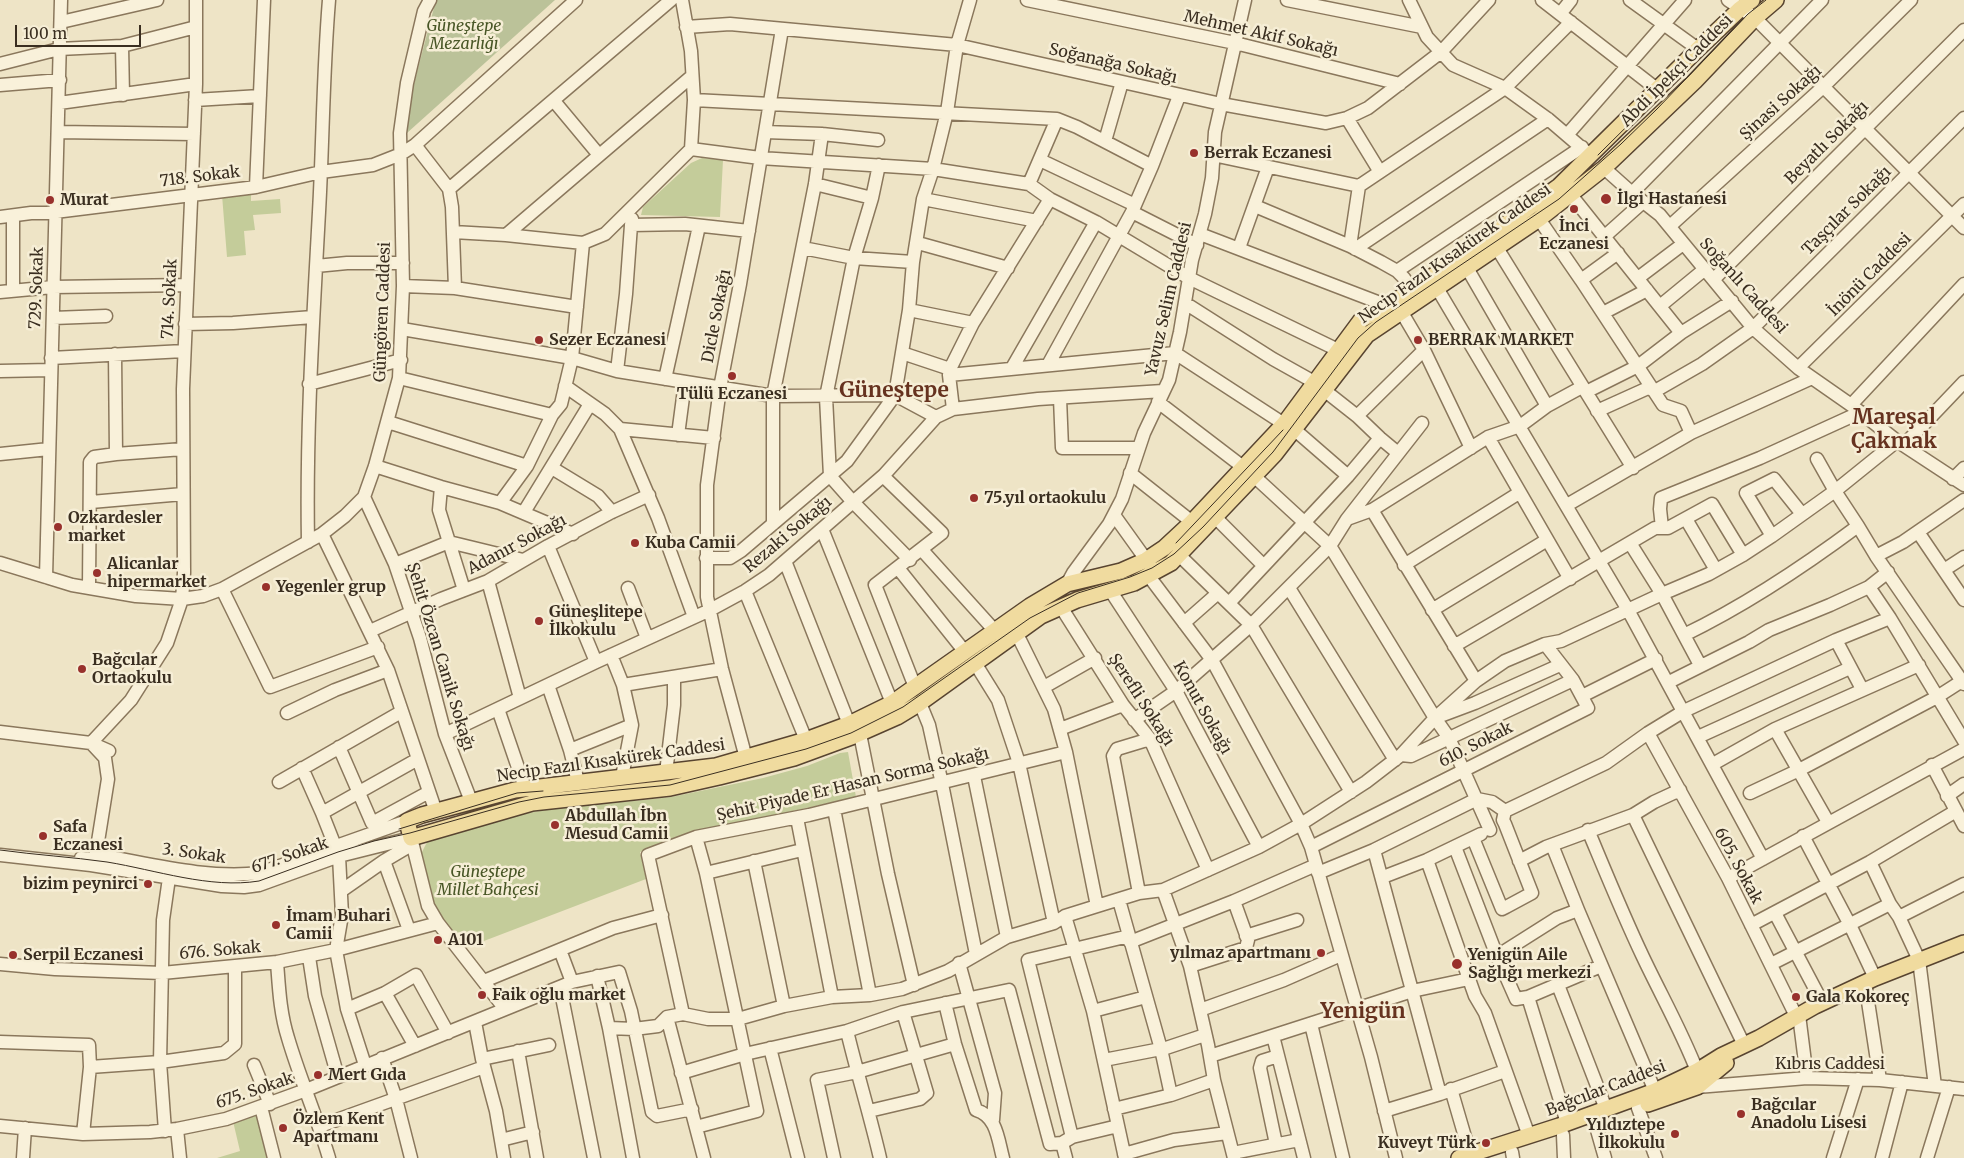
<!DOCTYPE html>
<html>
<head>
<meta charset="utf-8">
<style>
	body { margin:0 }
	#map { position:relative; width:1964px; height:1158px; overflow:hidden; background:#eee4c6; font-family:Merriweather,serif }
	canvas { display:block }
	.scale { position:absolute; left:15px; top:25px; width:126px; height:22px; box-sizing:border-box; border:2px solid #3a2e20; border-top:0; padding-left:6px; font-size:15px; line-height:18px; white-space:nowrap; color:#3a2e20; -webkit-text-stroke:4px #f6eed6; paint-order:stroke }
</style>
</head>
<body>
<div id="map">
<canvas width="1964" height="1158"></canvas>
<div class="scale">100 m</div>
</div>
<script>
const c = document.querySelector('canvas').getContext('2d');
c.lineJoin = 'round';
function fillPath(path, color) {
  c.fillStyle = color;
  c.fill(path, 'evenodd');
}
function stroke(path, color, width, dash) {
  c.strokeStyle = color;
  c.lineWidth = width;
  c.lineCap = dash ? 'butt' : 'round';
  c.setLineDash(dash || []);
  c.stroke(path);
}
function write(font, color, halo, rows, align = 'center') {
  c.font = font + ' Merriweather,serif';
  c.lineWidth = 5;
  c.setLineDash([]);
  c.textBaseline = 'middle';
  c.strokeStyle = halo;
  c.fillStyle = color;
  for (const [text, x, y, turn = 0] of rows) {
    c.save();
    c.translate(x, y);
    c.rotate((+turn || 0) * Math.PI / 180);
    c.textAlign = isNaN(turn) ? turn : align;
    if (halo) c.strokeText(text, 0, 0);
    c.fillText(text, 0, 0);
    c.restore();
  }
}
const green = new Path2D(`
	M702 158 723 160 720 217 641 215 643 207 691 163Z
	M251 192V201L280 199 281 213 253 215 255 230 244 231 246 255 227 257 222 195Z
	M848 752 856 797 681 836 640 852 646 879 463 949 433 908 419 858 427 842 512 816 573 805 634 801 671 797 763 778 807 766 840 753Z
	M261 1107 274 1158H217L240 1151 232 1117Z`);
const cemetery = new Path2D(`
	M436 0H555L407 133 412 91Z`);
const minor = new Path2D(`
	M682 0 691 51 694 100 691 149
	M1027 0 1235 43 1400 84
	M1287 0 1422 27
	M1409 0 1427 37 1453 65 1505 88 1548 119 1590 155
	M1542 0 1658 90
	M1630 0 1698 49
	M1728 0 1755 18 1964 228
	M1560 14 1571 0
	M61 22 157 0
	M686 27 730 24 957 45 1221 104 1326 123 1347 118 1368 108 1441 52 1489 0
	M122 46 123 95
	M0 64 59 49 122 46 196 27
	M0 85 60 80
	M195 100 260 96
	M694 100 1057 119 1077 127 1152 166
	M554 101 599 155
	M59 103 196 84
	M1347 118 1380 172
	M58 132 194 134
	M765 132 822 134 878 140
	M1567 135 1685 0
	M1105 141 1122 82
	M415 145 449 189 452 207 455 288
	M691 149 760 158 933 169 1029 184 1050 199 1096 222 1189 278 1338 350
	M1213 155 1359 186 1505 88 1571 22
	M1040 160 1135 205
	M879 165 872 198 854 258 826 397 830 476 853 502 910 560
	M1604 168 1632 193 1660 215 1753 328 1798 368 1851 405 1897 441 1964 485
	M815 184 872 198
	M1029 184 1057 119
	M256 187 264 0
	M449 189 671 0
	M1632 193 1822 0
	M1571 195 1681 333
	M923 199 1037 221
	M1255 206 1350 246 1381 262 1397 271 1404 278 1412 291
	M1132 212 1197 245
	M0 217 31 213H47L256 187 321 172 373 165 401 154 415 145 576 0
	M632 219 631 225 685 224 749 231
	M1539 219 1581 280 1663 405 1681 411 1691 433
	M1670 226 1823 87 1911 0
	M453 232 506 235 583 243 605 234 691 149
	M1200 234 1401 311 1424 350 1471 448
	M506 235 692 76
	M1605 236 1643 202
	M918 243 1008 268
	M1350 246 1359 186
	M803 248 854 258 913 262
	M1239 248 1268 167
	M1497 248 1633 468
	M1355 249 1548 119
	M316 266 347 263H403
	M1467 268 1547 406
	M1397 271 1582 147
	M1638 278 1683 244
	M1714 279 1964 30
	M1581 280 1618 253
	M403 286 455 288 577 307
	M1437 288 1628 610 1763 859
	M13 289V216
	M0 292 53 287 187 285
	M1185 303 1273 359 1314 382
	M1660 306 1705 269
	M909 310 973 323
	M1603 313 1647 290
	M53 318 106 316
	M185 324 233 323 313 317
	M402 329 572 358 617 371 773 396 895 395 936 417
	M902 353 950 369
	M115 354 116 454 183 449
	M51 358 184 351
	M1048 365 1132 212 1152 166 1179 96
	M1012 368 1096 222
	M1798 368 1964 204
	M0 371 51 370
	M617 371 626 294 631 225
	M949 375 1175 353 1284 424
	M399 378 552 415
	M665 379 699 226
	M309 384 401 360
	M565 386 605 414 620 429 658 518 694 617
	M1324 390 1357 416 1380 438 1398 453
	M1586 392 1638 366 1681 333 1732 301
	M1060 398 1062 448H1138
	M1158 402 1243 467
	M1851 405 1964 284
	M953 409 949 375 950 369 973 323 1050 199
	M1597 411 1648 388 1655 391 1702 364 1753 328 1964 118
	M1357 416 1424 350
	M388 422 527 466
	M620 429 714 438
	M1295 430 1348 476
	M678 435 685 382
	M1488 437 1570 579
	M1904 445 1964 382
	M0 454 49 449
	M375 466 441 487 500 503 573 534
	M552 468 598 496 612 512
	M1130 473 1192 522
	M883 476 942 533 875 585 915 687
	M1255 477 1330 546 1435 718 1449 738 1490 830
	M1953 479 1964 468
	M441 487 439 510 464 590
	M364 497 395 564 420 638 445 734 471 801
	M91 502 183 494
	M500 503 527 466 552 415 561 404 572 358 583 243
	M1567 505 1691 433 1812 378
	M1372 510 1476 681
	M524 512 590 404
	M1114 515 1152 568
	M1216 518 1263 565
	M1347 519 1422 423
	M1686 519 1716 570
	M773 524V396L815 184 822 134
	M1858 526 1876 556 1964 684
	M1662 528 1660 509 1661 498 1760 458 1861 412
	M822 529 892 703
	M1918 532 1964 600
	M322 534 388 670 436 812
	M1772 536 1746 493 1774 479 1802 514
	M308 542C306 430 313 323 319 212 323 141 323 71 329 0
	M1630 543 1662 594 1700 665
	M548 546 596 662
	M922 550 995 631
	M1179 555 1251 625 1351 792
	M1876 556 1903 542 1964 500
	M706 558H730L741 551 847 461 895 395 909 310 913 262 923 199 933 169 947 112 957 45 970 0
	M785 561 849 724
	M0 563 72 585 136 596 182 599 203 596 222 589 322 534 345 516 364 497 375 466 399 378 403 286 400 133 407 83 424 11 430 0
	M395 564 449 542 523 560
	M1404 565 1519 493
	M898 568 965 652
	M1944 570 1964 557
	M1148 575 1212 660 1301 824 1311 847 1371 1057 1396 1158
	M46 577 61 0
	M488 581 520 698
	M1067 584 1073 573 1109 524 1122 499 1144 433 1169 380 1180 332 1192 260 1205 214 1212 178 1215 132 1245 0
	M89 587 90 462 94 457 116 454
	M1869 587 1890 618 1964 741
	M628 588 647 638
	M1289 588 1395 760
	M222 589 270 687 378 647
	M1110 590 1176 691 1259 847
	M745 591 806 740
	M1229 603 1348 476 1380 438
	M1061 607 1123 705 1150 739 1208 870
	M1432 610 1547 540
	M1184 623 1218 593
	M370 631 441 599 488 581 548 546 612 512 649 495
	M1017 634 1054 709 1066 752 1097 906
	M1684 635C1746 605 1803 567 1858 526L1835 491 1817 459
	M1836 640 1862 689
	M1454 646 1655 528H1668L1712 504 1743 555
	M611 655 623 685 632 725 622 777
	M975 663 998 700 1019 763 1054 923
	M1669 682 1749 642 1769 630 1830 605 1869 587 1888 572
	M548 685 570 750 578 782
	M623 685 722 669
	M1044 687 1095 658
	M1582 696 1656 659
	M920 703 929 725 942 784 976 954
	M498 709 525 788
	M287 713 335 690 388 670
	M1443 715 1475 703 1560 665
	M1134 720 1176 691 1251 625 1330 546 1347 519 1372 510 1488 437 1520 426 1547 406 1582 387
	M1060 729 1123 705
	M1775 729 1828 822
	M0 732 91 743 105 758 108 779 96 854 92 864
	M1648 733 1728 878 1796 1016
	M445 734 596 662 710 610 745 591 769 575 884 475 936 417 953 409 1038 399 1163 391
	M860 734 888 874 914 985
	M1698 737 1850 668
	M339 747 372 823 429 792
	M570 750 632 725
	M109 751 91 743 131 700 167 643 182 599 184 573 183 389 196 84V0
	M1401 755 1411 756 1573 680
	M746 758 722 669 707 597V485L720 388 740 284 782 29
	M1713 764 1775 729 1919 665
	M1932 765 1964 826
	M302 768 322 813
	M666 773 674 705V677
	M974 776 1007 937
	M279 782 401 712
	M1750 793 1799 770 1937 697 1962 681
	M1947 796 1964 784
	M834 809 870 995
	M1633 815 1744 1045
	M797 818 832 997
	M1588 830C1606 873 1623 915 1643 957 1661 995 1682 1032 1697 1071
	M1803 836 1850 925 1875 978
	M696 837 706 873 757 1111 696 1127
	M1473 838 1502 909 1506 907 1532 893 1505 824 1503 820 1505 811 1606 763 1648 733 1684 711 1836 640 1890 618
	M1552 845 1578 910 1655 1091
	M1311 847 1588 708 1573 680 1545 644
	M1455 847 1497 956 1516 999 1528 997 1601 966
	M1374 850 1440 1094
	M0 855 91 865 222 886 244 887 259 885 339 856 411 838 428 906 438 923 505 1009
	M81 858 91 859 104 856C155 865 208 879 260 873L407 821
	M1427 860 1475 996 1485 1013 1529 1136
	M384 861 409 930
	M754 861 784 1006
	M1519 861 1546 847 1633 815 1654 802 1680 790
	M1870 862 1890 904 1899 917 1919 960 1935 1086
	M706 873 802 850
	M1318 873 1374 850 1477 799 1492 802 1505 811
	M1383 877 1427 860 1481 834
	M1728 878 1964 749
	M1163 890 1190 966 1208 1045 1214 1080 1234 1158
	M341 891 384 861 411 845
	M1139 893 1113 756 1117 749 1150 739
	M1775 913 1822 1002
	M1065 916 1093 1011 1125 1158
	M1899 917 1964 884
	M1751 925 1870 862 1956 811
	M1246 936 1297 920
	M1130 942 1234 901 1316 865
	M560 950 572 982
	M1497 956 1557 918 1578 910
	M309 957 315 996 338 1077
	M277 962C279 988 280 1013 288 1038 300 1079 317 1117 329 1158
	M959 963 995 1093 993 1120
	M0 964 55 969 162 973 277 962 336 950 438 923
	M1771 964 1890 904
	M1190 966 1246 948 1248 940 1234 901
	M597 976 609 1028 633 1158
	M484 981 613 928 662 915
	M1865 982 1880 1080
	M1558 985 1606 1109
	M560 987 594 1158
	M385 993 415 1046
	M1528 997 1567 1123
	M945 1003 955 1044 976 1110C997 1116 998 1140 1003 1158
	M347 1009 385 993 416 975 448 1033
	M1200 1010 1284 980 1341 955
	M1093 1011 1146 997
	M683 1014 648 855 696 837 809 815 1066 752
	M1799 1015 1807 1078
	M667 1017 704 1158
	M475 1022 482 1059 496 1111 504 1158
	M1311 1024 1343 1158
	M609 1028 634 1029 658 1026 667 1017 683 1014 708 1019H738L784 1006 832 997 870 995 902 989 948 971 1007 937 1054 923 1065 916 1097 906 1139 893 1163 890 1259 847 1301 824 1366 782 1401 755 1435 718 1476 681 1505 661 1545 644 1561 641 1662 594 1709 574 1743 555 1772 536 1835 491 1897 441
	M847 1031C857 1073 870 1115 880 1158
	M1273 1036 1304 1158
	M0 1042 89 1045 90 1067 83 1134
	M770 1048 798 1158
	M518 1051 537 1158
	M1210 1056 1412 991 1469 979
	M382 1058 396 1099 411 1158
	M482 1059 549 1045
	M1104 1060 1166 1048 1205 1035
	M254 1065 270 1104
	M365 1065 347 1009 336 950 342 915 339 856 322 813 418 759
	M90 1067 160 1062 224 1053 235 1044V966
	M681 1073 745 1054 847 1031 903 1012 1009 990 1050 1144 1062 1143 1072 1137 1118 1126
	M1697 1087 1807 1078 1880 1080 1964 1089
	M1451 1089 1470 1154
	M1171 1095 1214 1080
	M261 1107 274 1158
	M1638 1108 1656 1158
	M1114 1109 1171 1095 1161 1049 1119 900
	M869 1111 920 1099 927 1093 903 1012
	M1384 1111 1440 1094 1505 1071
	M1595 1123 1605 1158
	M0 1126 83 1134 150 1132 177 1129 226 1119 306 1090 572 982 619 972 631 1011 652 1112 657 1116 692 1109
	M320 1126 484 1067
	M177 1129 180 1158
	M165 1131 160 1062 163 920 169 878
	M1563 1135 1564 1158
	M1072 1137 1028 960 1129 936
	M501 1140 533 1132
	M1062 1143 1066 1158
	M1276 1144 1260 1068 1262 1061 1278 1056
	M1512 1152 1513 1158
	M1233 1153 1299 1140
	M1124 1154 1174 1140 1227 1133
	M23 1158 25 1128
	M834 1158 817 1080 857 1072 955 1044
	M1833 1158 1858 1079
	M1882 1158 1902 1082
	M1927 1158 1949 1087`);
const major = new Path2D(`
	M1752 0 1740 9 1698 49 1559 186 1412 291 1361 320 1284 424 1192 522 1164 548 1146 560 1121 571 1067 584 1030 606 892 703 849 724 806 740 716 766 515 790 422 815 407 821 411 838 532 803 670 788 719 777 794 758 854 736 897 717 920 703 1041 616 1077 600 1134 583 1171 563 1275 454 1367 335 1539 219 1604 168 1695 81 1755 18 1776 0
	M1648 1104 1697 1087 1726 1063
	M1459 1158 1559 1126 1655 1091 1697 1071 1721 1056 1759 1038 1815 1006 1875 978 1964 943`);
const tram = new Path2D(`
	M1598 155 1701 53
	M1176 543 1283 430
	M399 829 517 793 543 791
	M0 850C36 855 72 857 107 862 156 870 210 889 259 881L338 852 374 841 410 833 519 802 544 797 670 785 806 749 851 733 903 707 1030 618 1078 593 1130 577 1152 568 1174 554 1203 527 1273 452 1358 338 1376 322 1559 199 1621 144 1657 109 1748 14 1766 0`);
const markers = [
	[1194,153,5,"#98312c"],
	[1606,199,6,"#98312c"],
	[50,200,5,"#98312c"],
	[1574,209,5,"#98312c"],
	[539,340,5,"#98312c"],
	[1418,340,5,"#98312c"],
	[732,376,5,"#98312c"],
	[974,498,5,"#98312c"],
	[58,527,5,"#98312c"],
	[635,543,5,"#98312c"],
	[97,573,5,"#98312c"],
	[266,587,5,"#98312c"],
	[539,621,5,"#98312c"],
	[82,669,5,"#98312c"],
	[555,825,5,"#98312c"],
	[43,836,5,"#98312c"],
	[148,884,5,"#98312c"],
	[276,925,5,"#98312c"],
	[438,940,5,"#98312c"],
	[1321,953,5,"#98312c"],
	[13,955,5,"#98312c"],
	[1457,964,6,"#98312c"],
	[482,995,5,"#98312c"],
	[1796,997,5,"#98312c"],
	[318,1075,5,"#98312c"],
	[1741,1114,5,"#98312c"],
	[283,1128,5,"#98312c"],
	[1675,1134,5,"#98312c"],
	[1486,1143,5,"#98312c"]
];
const parkNames = [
	["Güneştepe",464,26],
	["Mezarlığı",464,44],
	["Güneştepe",488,872],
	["Millet Bahçesi",488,890]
];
const streetNames = [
	["Mehmet Akif Sokağı",1261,34,13],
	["Soğanağa Sokağı",1113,64,13],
	["Abdi İpekçi Caddesi",1677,71,-45],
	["Şinasi Sokağı",1781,103,-42],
	["Beyatlı Sokağı",1827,143,-45],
	["718. Sokak",200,177,-7],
	["Taşçılar Sokağı",1847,211,-45],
	["Necip Fazıl Kısakürek Caddesi",1455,254,-35],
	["İnönü Caddesi",1870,275,-45],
	["Soğanlı Caddesi",1743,286,48],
	["729. Sokak",37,288,-88],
	["714. Sokak",170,299,-87],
	["Yavuz Selim Caddesi",1169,299,-77],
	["Güngören Caddesi",383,312,-88],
	["Dicle Sokağı",717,316,-79],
	["Rezaki Sokağı",788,535,-40],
	["Adanır Sokağı",517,545,-28],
	["Şehit Özcan Canik Sokağı",440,657,73],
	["Şerefli Sokağı",1141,700,57],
	["Konut Sokağı",1202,708,61],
	["610. Sokak",1476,745,-27],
	["Necip Fazıl Kısakürek Caddesi",611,761,-8],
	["Şehit Piyade Er Hasan Sorma Sokağı",853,785,-13],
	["3. Sokak",194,854,8],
	["677. Sokak",290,856,-19],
	["605. Sokak",1738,866,62],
	["676. Sokak",220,951,-5],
	["Kıbrıs Caddesi",1830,1064],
	["Bağcılar Caddesi",1606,1089,-21],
	["675. Sokak",255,1091,-19]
];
const poiNames = [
	["Berrak Eczanesi",1204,153],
	["İlgi Hastanesi",1617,199],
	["Murat",60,200],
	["İnci",1574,226,"center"],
	["Eczanesi",1574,244,"center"],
	["Sezer Eczanesi",549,340],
	["BERRAK MARKET",1428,340],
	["Tülü Eczanesi",732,394,"center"],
	["75.yıl ortaokulu",984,498],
	["Ozkardesler",68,518],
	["market",68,536],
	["Kuba Camii",645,543],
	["Alicanlar",107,564],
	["hipermarket",107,582],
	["Yegenler grup",276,587],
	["Güneşlitepe",549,612],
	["İlkokulu",549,630],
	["Bağcılar",92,660],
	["Ortaokulu",92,678],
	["Abdullah İbn",565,816],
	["Mesud Camii",565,834],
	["Safa",53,827],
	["Eczanesi",53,845],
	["bizim peynirci",138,884,"right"],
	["İmam Buhari",286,916],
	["Camii",286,934],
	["A101",448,940],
	["yılmaz apartmanı",1311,953,"right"],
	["Serpil Eczanesi",23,955],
	["Yenigün Aile",1468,955],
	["Sağlığı merkezi",1468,973],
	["Faik oğlu market",492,995],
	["Gala Kokoreç",1806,997],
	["Mert Gıda",328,1075],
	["Bağcılar",1751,1105],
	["Anadolu Lisesi",1751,1123],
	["Özlem Kent",293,1119],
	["Apartmanı",293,1137],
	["Yıldıztepe",1665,1125,"right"],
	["İlkokulu",1665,1143,"right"],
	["Kuveyt Türk",1476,1143,"right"]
];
const districtNames = [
	["Güneştepe",894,391],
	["Mareşal",1894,418],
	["Çakmak",1894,442],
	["Yenigün",1363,1012]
];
fillPath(green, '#c4cc9a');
fillPath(cemetery, '#bbc299');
stroke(minor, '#8a775c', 15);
stroke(major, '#584430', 18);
stroke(minor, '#f9f1da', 12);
stroke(major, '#f0db9f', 15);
stroke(tram, '#3a2e20', 1);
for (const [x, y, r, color] of markers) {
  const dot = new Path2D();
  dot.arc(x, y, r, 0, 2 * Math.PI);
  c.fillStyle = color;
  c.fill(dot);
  stroke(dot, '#f6eed6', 2);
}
write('italic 16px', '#485626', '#f6eed6', parkNames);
write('16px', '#3a2e20', '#f6eed6', streetNames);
write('bold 16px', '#3a2e20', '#f6eed6', poiNames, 'left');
write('bold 21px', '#66321f', '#f6eed6', districtNames);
</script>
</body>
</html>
